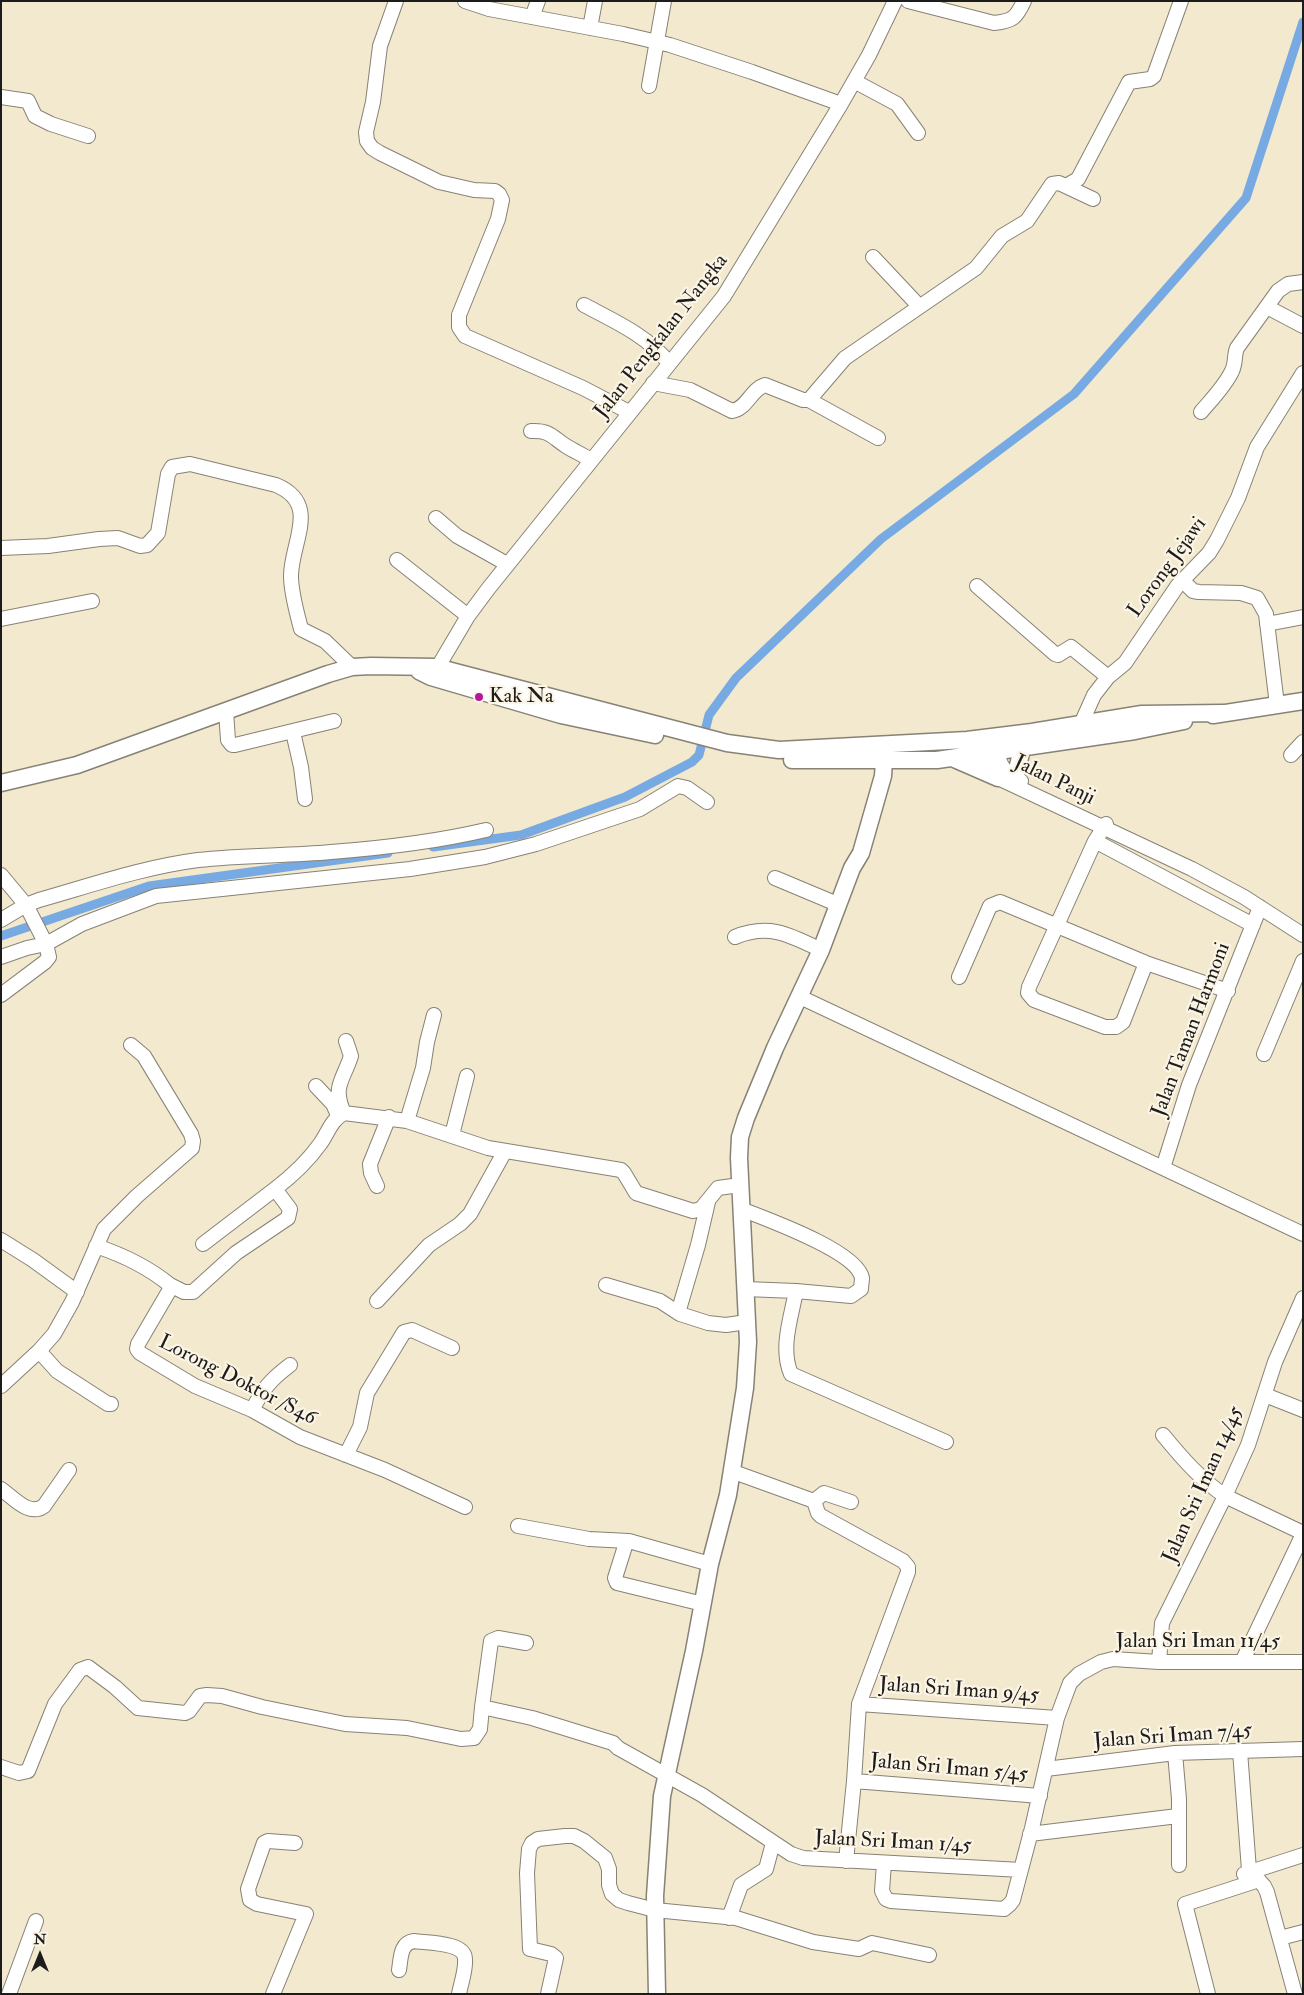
<!DOCTYPE html>
<html>
<head>
<meta charset="utf-8">
<style>
	body { margin:0 }
	#map { position:relative; width:1304px; height:1995px; overflow:hidden; background:#f2e9ce; font-family:"IM FELL Double Pica",serif }
	canvas { display:block }
	.frame { position:absolute; inset:0; border:2px solid #1c1c1c; pointer-events:none }
	.north { position:absolute; left:15px; top:1930px; width:50px; height:50px; -webkit-text-stroke:4px #fcf5e5; paint-order:stroke; rotate:0deg; font-size:14px; font-weight:700; line-height:20px; text-align:center; color:#1c1c1c }
	.north::after { content:''; display:block; margin:auto; width:18px; height:22px; background:#1c1c1c; clip-path:polygon(50% 0,100% 100%,50% 72%,0 100%) }
</style>
</head>
<body>
<div id="map">
<canvas width="1304" height="1995"></canvas>
<div class="frame"></div>
<div class="north">N</div>
</div>
<script>
const c = document.querySelector('canvas').getContext('2d');
c.lineJoin = 'round';
function stroke(path, color, width, dash) {
  c.strokeStyle = color;
  c.lineWidth = width;
  c.lineCap = dash ? 'butt' : 'round';
  c.setLineDash(dash || []);
  c.stroke(path);
}
function write(font, color, halo, rows, align = 'center') {
  c.font = font + ' "IM FELL Double Pica",serif';
  c.lineWidth = 4.5;
  c.setLineDash([]);
  c.textBaseline = 'middle';
  c.strokeStyle = halo;
  c.fillStyle = color;
  for (const [text, x, y, turn = 0] of rows) {
    c.save();
    c.translate(x, y);
    c.rotate((+turn || 0) * Math.PI / 180);
    c.textAlign = isNaN(turn) ? turn : align;
    if (halo) c.strokeText(text, 0, 0);
    c.fillText(text, 0, 0);
    c.restore();
  }
}
const canal = new Path2D(`
	M433 847 521 835 625 797 692 762 699 755 709 715 736 678 881 539 1074 394 1246 198 1303 22
	M1 936 149 886 388 853`);
const minor = new Path2D(`
	M396 1 380 46 373 102 366 132 367 141 372 148 380 153 439 182 474 190 495 191 499 194 502 200 498 219 459 315V327L465 336 583 388 629 412
	M465 1 489 9 623 34 670 45 752 72 841 104
	M908 1 994 23C1013 21 1016 18 1024 1
	M532 17 538 1
	M590 28 595 1
	M854 81 897 104 918 133
	M649 86 664 1
	M1 97 28 101 35 116 51 124 88 136
	M1066 186 1078 179 1129 82 1150 79 1154 76 1181 1
	M873 257 919 306
	M584 305C614 321 648 336 669 363
	M1267 307 1303 326
	M653 383 690 390 732 411C747 409 751 389 765 385L803 400H809L845 358 976 268 1002 236 1027 221 1052 184 1059 183 1093 199
	M809 400 878 438
	M1201 412C1212 399 1225 386 1232 371 1236 363 1234 355 1237 348L1278 291 1288 284 1303 282
	M531 431C550 430 552 437 566 446 574 451 583 455 591 460
	M436 518 457 536 507 564
	M1 548 48 546 99 539 118 538 140 546 147 545 158 533 168 474 172 467 190 464 276 485C321 504 291 542 291 576 291 593 297 613 301 629L325 641 352 667
	M397 560 468 616
	M1182 580 1193 591 1199 592 1241 593 1257 598 1266 614 1277 705
	M977 586 1055 654 1058 655 1071 647 1108 677
	M1 619 92 601
	M1267 624 1303 617
	M432 677 468 616 488 589 724 296 841 104 869 55 895 1
	M226 711 228 740 232 745H235L334 721
	M1081 724 1094 695 1108 677 1125 663 1178 585 1209 553 1217 540 1238 498 1257 447 1303 373
	M293 732 301 767 305 799
	M996 741C999 764 1000 770 1021 781
	M984 744C985 758 989 767 998 778L1192 869 1244 897 1303 935
	M1291 755 1303 742
	M1106 824 1095 841 1029 987 1028 993 1034 1000 1105 1027H1116L1123 1022 1146 963
	M1095 841 1253 925
	M1 875 26 905 46 944 49 957 45 962 1 995
	M775 878 837 904
	M1 920 26 905 39 900C92 885 144 867 198 860 242 855 287 856 331 852 383 848 435 842 486 830
	M735 937C769 923 790 935 821 950
	M1 957 27 948 46 944 82 924 156 896 410 869 485 857 536 844 640 809 678 786 687 788 707 802
	M959 977 990 906 1000 902 1146 963 1228 991
	M800 997 1303 1234
	M1264 1054 1303 961
	M316 1086 333 1104 337 1113
	M344 1113C332 1086 343 1081 351 1056L346 1041
	M407 1121 423 1068 427 1042 434 1015
	M452 1135 467 1076
	M1163 1168 1189 1085 1260 907
	M377 1186 371 1173 370 1164 389 1117
	M741 1209C766 1219 857 1251 862 1278 862 1281 861 1286 861 1289L851 1296 796 1291 745 1289
	M1 1240 33 1260 77 1292
	M203 1244 275 1189
	M96 1246C123 1255 148 1267 170 1285L169 1291 138 1344 137 1349 140 1353 195 1386 252 1410 300 1437 385 1470 465 1507
	M170 1285 184 1292H193L236 1253 288 1218 290 1209 275 1189C292 1176 308 1161 320 1144 328 1133 331 1120 344 1113L407 1121 488 1148 621 1170 624 1173 636 1193 693 1211 701 1209 718 1188 740 1185
	M606 1285 660 1301 680 1314 708 1323 726 1325 747 1322
	M796 1291C791 1318 780 1348 791 1374L946 1442
	M377 1301 429 1245 460 1224 470 1214 505 1151
	M678 1313 698 1245 708 1202
	M39 1351 57 1371 108 1404H111
	M1 1386 39 1351 54 1334 72 1302 104 1229 137 1196 192 1148 193 1141 191 1134 144 1056 131 1045
	M1265 1395 1303 1410
	M252 1410C264 1388 269 1381 290 1365
	M1163 1435C1182 1458 1200 1479 1225 1496L1303 1533
	M346 1455 360 1427 367 1393 404 1332 412 1330 452 1348
	M731 1471 814 1501 818 1513 821 1516 903 1561 908 1567V1572L859 1704 854 1781 846 1861
	M1 1489C14 1498 29 1517 44 1506L69 1470
	M814 1501 824 1493 851 1502
	M518 1526 589 1539 629 1541
	M703 1604 617 1583 615 1578 626 1543 629 1541 710 1564
	M1159 1662 1162 1623 1225 1496 1248 1445 1275 1362 1303 1298
	M1242 1662 1303 1534
	M859 1704 1057 1718
	M482 1707 491 1641 498 1638 526 1643
	M1240 1751 1249 1870 1264 1886 1267 1892 1295 1994
	M1175 1753 1179 1799V1865
	M1 1767 19 1773 28 1771 55 1704 80 1670 88 1667 115 1687 138 1708 185 1713 189 1711 200 1696 207 1695 222 1696 262 1707 345 1724 407 1728 461 1739 474 1738 480 1729 482 1707 532 1718 613 1743 618 1748 702 1795 791 1854 803 1858 1021 1870
	M1046 1769 1175 1753 1303 1749
	M854 1781 1040 1796
	M1030 1834 1178 1816
	M884 1863 882 1891 886 1899 891 1901 1004 1909 1010 1904 1013 1900 1032 1828 1057 1718 1070 1683 1079 1674 1101 1662 1113 1659 1159 1662H1303
	M1244 1874 1303 1855
	M729 1918 741 1885 766 1869 773 1843
	M1280 1938 1303 1932
	M399 1970C401 1958 400 1943 414 1941 427 1943 465 1942 465 1959 466 1970 461 1983 459 1994
	M9 1994 36 1921
	M273 1994 306 1914 257 1904 250 1900 248 1889 264 1843 268 1841 295 1843
	M548 1994 556 1958 551 1954 530 1949 527 1873 529 1849 532 1843 538 1839 565 1836H574L584 1841 605 1858 609 1869V1885L612 1894 619 1900 628 1903 655 1910 736 1918 813 1942 859 1949 872 1943 929 1955
	M1208 1994 1185 1904 1259 1880`);
const major = new Path2D(`
	M419 671 431 677 561 715 655 735
	M1213 715 1303 701
	M952 758 998 778
	M792 760H937L1135 731 1184 721
	M1015 778 1022 749
	M1 783 77 765 328 674 352 667 371 666 436 667 727 743 779 750 967 740 1032 732 1142 714 1223 713
	M657 1994 655 1896 662 1796 694 1651 710 1564 728 1495 745 1388 748 1342 739 1158 740 1137 746 1118 775 1048 821 950 852 868 861 853 883 776 885 745`);
const markers = [
	[479,697,5,"#b5179e"]
];
const streetNames = [
	["Jalan Pengkalan Nangka",662,337,-52],
	["Lorong Jejawi",1168,568,-54],
	["Jalan Panji",1054,781,26],
	["Jalan Taman Harmoni",1192,1030,-69],
	["Lorong Doktor /S46",237,1381,27],
	["Jalan Sri Iman 14/45",1204,1485,-66],
	["Jalan Sri Iman 11/45",1198,1642],
	["Jalan Sri Iman 9/45",959,1691,4],
	["Jalan Sri Iman 7/45",1173,1737,-4],
	["Jalan Sri Iman 5/45",949,1769,5],
	["Jalan Sri Iman 1/45",893,1843,3]
];
const poiNames = [
	["Kak Na",489,697]
];
stroke(canal, '#77a9e3', 9);
stroke(minor, '#878275', 16);
stroke(major, '#878275', 19);
stroke(minor, '#fff', 14);
stroke(major, '#fff', 16);
for (const [x, y, r, color] of markers) {
  const dot = new Path2D();
  dot.arc(x, y, r, 0, 2 * Math.PI);
  c.fillStyle = color;
  c.fill(dot);
  stroke(dot, '#fcf5e5', 2);
}
write('21px', '#1c1c1c', '#fcf5e5', streetNames);
write('21px', '#1c1c1c', '#fcf5e5', poiNames, 'left');
</script>
</body>
</html>
